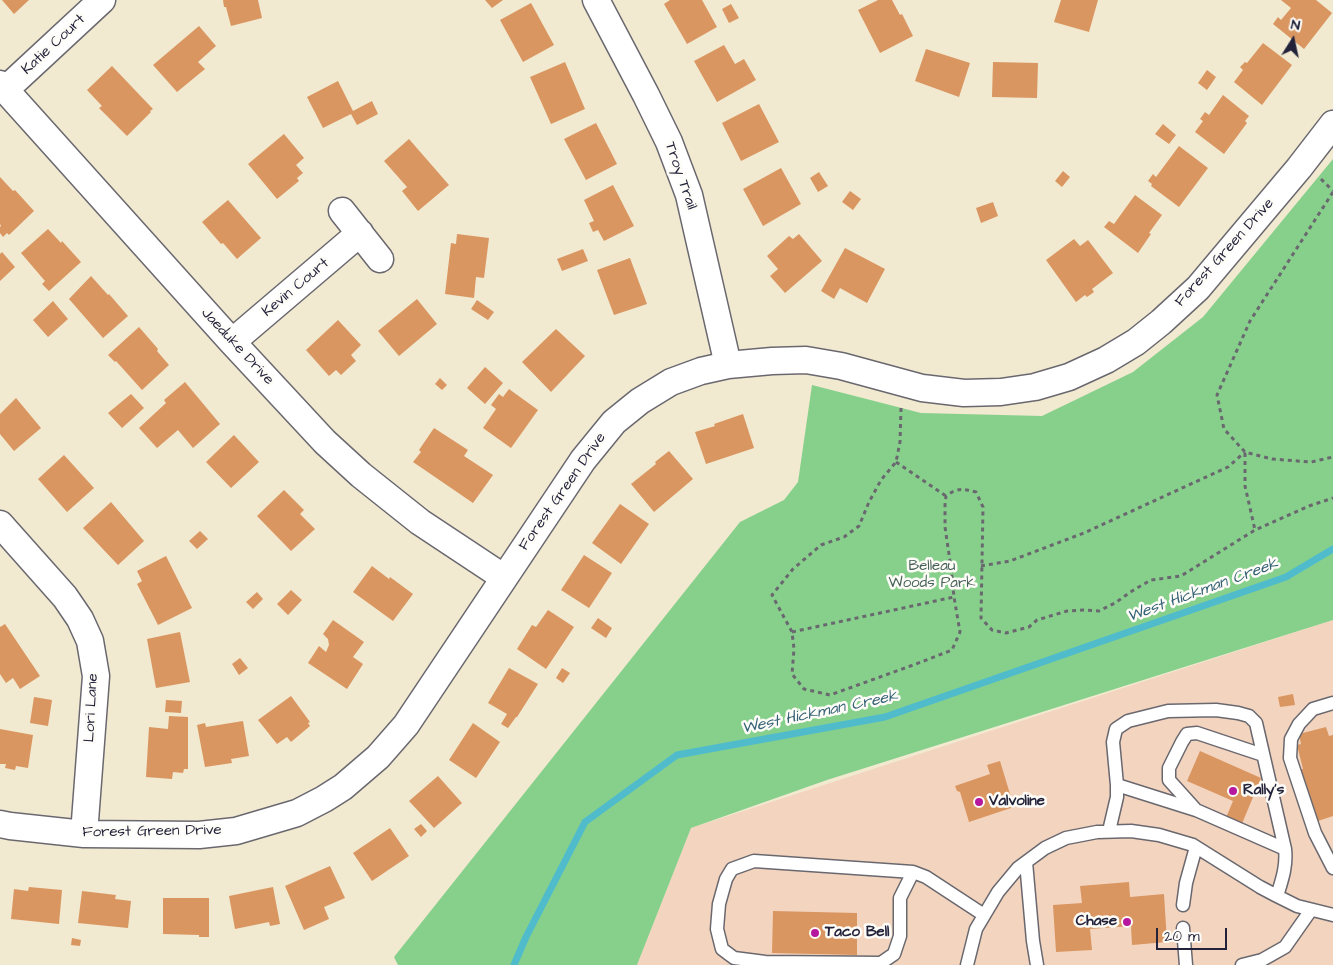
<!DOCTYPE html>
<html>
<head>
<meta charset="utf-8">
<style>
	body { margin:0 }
	#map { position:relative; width:1333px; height:965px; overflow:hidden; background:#f1e9d0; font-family:"Architects Daughter",sans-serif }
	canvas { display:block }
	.north { position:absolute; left:1268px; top:15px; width:50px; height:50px; -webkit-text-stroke:4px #fdfcf7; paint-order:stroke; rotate:10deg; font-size:14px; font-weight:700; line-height:20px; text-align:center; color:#22223b }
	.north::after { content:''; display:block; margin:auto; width:18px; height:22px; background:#22223b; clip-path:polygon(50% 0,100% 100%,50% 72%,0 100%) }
	.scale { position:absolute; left:1156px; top:928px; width:71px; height:22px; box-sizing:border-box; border:2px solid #22223b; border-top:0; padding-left:6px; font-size:15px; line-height:18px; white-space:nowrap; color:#22223b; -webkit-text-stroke:4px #fdfcf7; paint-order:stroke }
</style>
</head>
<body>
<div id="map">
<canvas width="1333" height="965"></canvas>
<div class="north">N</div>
<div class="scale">20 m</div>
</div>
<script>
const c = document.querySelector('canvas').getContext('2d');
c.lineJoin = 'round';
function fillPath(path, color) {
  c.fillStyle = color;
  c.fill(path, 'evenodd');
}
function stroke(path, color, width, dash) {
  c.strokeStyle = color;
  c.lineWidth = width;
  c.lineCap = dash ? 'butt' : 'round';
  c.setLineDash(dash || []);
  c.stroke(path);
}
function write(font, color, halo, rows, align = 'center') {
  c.font = font + ' "Architects Daughter",sans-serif';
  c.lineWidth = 5;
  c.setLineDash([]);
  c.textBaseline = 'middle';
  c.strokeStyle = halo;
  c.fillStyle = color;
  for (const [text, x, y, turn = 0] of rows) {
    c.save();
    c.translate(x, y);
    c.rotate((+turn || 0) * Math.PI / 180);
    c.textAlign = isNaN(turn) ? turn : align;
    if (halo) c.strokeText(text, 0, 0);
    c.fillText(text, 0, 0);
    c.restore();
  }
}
const built = new Path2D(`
	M1333 620V965H637L691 828Z`);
const green = new Path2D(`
	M1333 159V620L827 780 691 828 637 965H398L394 957 740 522 784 500 798 482 812 385 921 413 1042 416 1133 372 1203 317Z`);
const stream = new Path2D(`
	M514 965 526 937 585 822 677 755 885 717 1286 577 1333 549`);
const building = new Path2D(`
	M2 0H29L14 14Z
	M223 0H258L262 18 231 26 226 7H224Z
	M485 0H503L492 8Z
	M670 0H702L717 27 687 44 664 4Z
	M878 0H892L900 15 902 14 913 36 880 53 858 10Z
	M1061 0H1098L1089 32 1054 22Z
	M1281 0H1316L1332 13 1304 49 1273 24 1278 17 1281 20 1291 8Z
	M531 3 554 45 523 62 500 20Z
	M731 4 739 18 729 23 722 9Z
	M199 26 216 46 198 62 205 69 177 92 153 65Z
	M1263 43 1292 65 1262 105 1234 82 1243 70 1240 67 1245 62 1247 63Z
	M724 45 735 64 744 59 756 80 717 102 694 61Z
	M926 49 970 63 959 97 915 81Z
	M565 62 585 109 551 124 530 77Z
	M993 62 1038 63 1037 98 992 97Z
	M112 66 153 109 150 111 151 112 127 136 99 108 102 106 87 90Z
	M1207 70 1216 77 1207 90 1198 83Z
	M338 81 353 111 372 101 378 114 357 125 351 114 323 128 307 97Z
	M1223 95 1249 116 1245 121 1247 123 1224 154 1195 132 1203 121 1200 119 1205 112 1209 115Z
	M759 104 779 142 741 161 722 123Z
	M596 123 617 164 586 180 564 139Z
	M1163 124 1176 135 1169 144 1155 134Z
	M284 134 304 158 296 165 303 173 297 178 299 181 277 199 248 164Z
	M409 139 449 185 418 211 402 191 407 187 384 161Z
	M1179 146 1208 168 1179 207 1151 186 1152 184 1148 181 1153 174 1156 177Z
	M781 168 801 204 763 226 743 189Z
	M1063 171 1070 177 1062 187 1055 181Z
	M819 172 828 186 818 192 810 178Z
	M0 177 13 191 15 190 34 211 9 235 7 233 3 237 0 233V227L1 226 0 224Z
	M613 185 634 226 604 241 598 230 593 232 589 223 594 221 584 200Z
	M850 191 861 199 853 210 842 202Z
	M1135 195 1162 215 1149 233 1151 234 1138 253 1104 227 1109 221 1114 224Z
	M228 200 261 238 237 259 223 243 221 244 202 222Z
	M993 202 998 216 981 223 976 208Z
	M48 229 61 243 62 241 81 262 49 291 42 284 45 281 21 253Z
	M457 234 489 238 484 278 476 277 474 298 445 294 451 243 456 244Z
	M799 234 822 261 785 293 770 276 778 269 767 256 789 236 793 239Z
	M1074 239 1080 246 1088 240 1113 273 1092 289 1094 292 1087 297 1085 295 1076 302 1046 260Z
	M845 248 885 269 867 303 840 288 834 299 821 291Z
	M583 249 588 261 562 271 557 259Z
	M2 252 15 267 0 281V254Z
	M630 258 647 304 614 315 597 270Z
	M91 276 108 295 109 294 128 316 103 338 69 299Z
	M417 299 437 324 399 356 378 331Z
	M477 300 494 312 488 320 471 309Z
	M53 301 68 319 48 337 33 320Z
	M338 320 361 345 351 355 356 361 341 375 336 370 329 376 306 350Z
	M139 327 158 349 157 351 169 365 142 390 116 361 115 362 108 355Z
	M556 329 585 356 551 392 522 362Z
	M485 367 503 383 485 404 467 388Z
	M440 378 447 385 442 390 435 384Z
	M185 382 220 424 193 448 178 430 157 448 139 428 166 403 164 400Z
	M509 389 538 410 511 448 483 428 496 409 491 405 499 394 503 397Z
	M131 394 144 408 122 428 108 413Z
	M16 398 41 428 14 451 0 434V414Z
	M743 414 754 448 706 464 695 432 715 426 714 424Z
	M434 428 468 450 464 456 493 475 473 503 413 462 421 452 419 450Z
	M234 435 259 462 231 488 206 462Z
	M669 451 693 479 654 512 631 484 656 464 655 462Z
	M64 455 94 488 67 512 38 479Z
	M284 490 304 510 300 514 315 529 291 551 257 516Z
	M111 502 144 541 118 565 83 528Z
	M620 504 649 524 621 564 592 543Z
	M200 531 208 539 197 549 189 541Z
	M584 555 612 573 589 608 561 590Z
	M166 556 192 608 158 625 137 584 142 581 137 571Z
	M372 566 389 579 390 577 413 594 393 621 353 592Z
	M291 590 302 600 288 615 277 604Z
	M257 592 263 599 253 609 246 602Z
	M548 610 574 627 546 669 517 649 532 625 536 627Z
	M598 618 612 628 606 638 591 628Z
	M333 620 364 642 353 657 363 664 347 689 308 663 319 646 326 652 329 645 328 639 323 634Z
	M5 624 40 676 20 689 13 678 6 683 0 674V627Z
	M180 632 190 682 156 688 147 639Z
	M240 658 248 668 239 675 232 664Z
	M509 668 538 684 517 717H516L508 728 501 724 507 714 488 703Z
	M562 668 570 673 563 683 556 678Z
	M1293 694 1295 705 1280 707 1278 697Z
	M291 696 310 722 308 723 310 726 291 742 287 737 277 744 258 720Z
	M34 697 52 700 48 726 30 723Z
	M166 700 182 701 181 713 165 712Z
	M169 716 188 717V769H184L183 773 173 772 172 779 146 777 149 727 168 729Z
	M243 721 249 756 231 759 232 763 205 767 197 725 205 723 206 727Z
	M473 723 500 742 476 778 449 760Z
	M1326 727 1329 736 1333 735V816L1315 822 1297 770 1303 769 1297 745 1301 744 1299 734Z
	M0 729 33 735 28 768 16 766 15 770 5 768 6 764H0Z
	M1200 751 1261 778 1241 826 1225 820 1233 801 1187 781Z
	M1000 761 1014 807 969 822 960 792 957 791 955 786 990 774 987 765Z
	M438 776 462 803 434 828 409 801Z
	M421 824 427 831 421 837 414 829Z
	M390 828 409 856 372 881 353 853Z
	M330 866 345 898 324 907 329 919 304 930 285 886Z
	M1129 882 1130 897 1164 894 1167 942 1132 945 1131 926 1090 929 1092 950 1056 952 1053 905 1082 903 1080 886Z
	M29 887 62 890 59 924 11 919 14 889 28 891Z
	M273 887 280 924 270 926 269 922 235 929 229 896Z
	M82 891 116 895 115 899 131 901 128 928 78 923Z
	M163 898H209V937H199V935L163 934Z
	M773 911 857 913V955L772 953Z
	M72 938 81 940 80 946 71 945Z`);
const path = new Path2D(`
	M1321 179 1333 191
	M1333 192 1250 321 1217 395 1224 429 1245 452 1272 459 1311 462 1333 457
	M901 408 900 442 896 462 881 480 869 502 859 526 844 537 821 545 793 569 772 595 792 632 794 649 792 674 804 689 830 695 916 664 952 650 960 632 954 597 951 568 945 527V505L946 496C958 487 963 489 976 492L983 507 981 618 992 630 1006 633 1029 627 1037 620 1067 611 1083 610 1099 611 1115 603 1132 591 1151 580 1181 576 1255 530 1309 506 1333 498
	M1245 453V486L1255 530
	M896 462 946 496
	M981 566 1010 561 1084 533 1228 467 1245 452
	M792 632 954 597`);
const service = new Path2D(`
	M1333 703 1313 709 1299 724 1291 739 1290 758 1315 833 1333 868
	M1263 755 1197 733 1187 734 1182 742 1169 768V780L1196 810 1285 849
	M1117 785 1196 810
	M1109 831 1117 797V785L1113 742 1116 729 1128 721 1168 711 1216 710 1238 713 1249 716 1256 723 1285 849C1287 866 1282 880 1277 896
	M1026 862 1033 941 1037 965
	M913 872 900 898V936L894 954 881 963 765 962 734 958 722 949 717 929 719 904 726 879 732 869 754 861 913 872 926 877 984 915
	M1183 905 1186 883 1196 847
	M1183 928 1186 965
	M967 965 976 929 998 892 1018 868 1045 848 1066 838 1097 832 1131 831 1159 835 1193 845 1260 887 1277 896 1297 906 1333 915
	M1242 965 1262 960 1285 947 1311 910`);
const minor = new Path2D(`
	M596 0 646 95 669 142 689 195 728 365
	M0 84 232 342 325 442 361 475 420 522 503 577
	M5 90 102 0
	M342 211 380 259
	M232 342 360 233
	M0 524 65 597 80 619 90 641 96 676 84 834
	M0 824 10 826 84 834 199 835 236 831 297 813 324 799 343 787 378 757 406 725 583 460 614 422 640 401 671 382 701 371 728 365 772 361 806 360 841 366 922 388 964 393 1001 392 1035 387 1069 377 1106 360 1136 342 1161 322 1198 288 1299 168 1333 124`);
const markers = [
	[1233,791,5,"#b5179e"],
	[979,802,5,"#b5179e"],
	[1127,922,5,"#b5179e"],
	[815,933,5,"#b5179e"]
];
const streetNames = [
	["Katie Court",54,45,-43],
	["Troy Trail",680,176,71],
	["Forest Green Drive",1225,253,-48],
	["Kevin Court",296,288,-40],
	["Jaeduke Drive",237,347,47],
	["Forest Green Drive",563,492,-55],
	["Lori Lane",92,708,-87],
	["Forest Green Drive",152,832,-1]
];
const parkNames = [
	["Belleau",932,567],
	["Woods Park",932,584]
];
const poiNames = [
	["Rally's",1243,791],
	["Valvoline",989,802],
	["Chase",1117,922,"right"],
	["Taco Bell",825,933]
];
const waterNames = [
	["West Hickman Creek",1203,591,-20],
	["West Hickman Creek",820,713,-12]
];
fillPath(built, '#f3d4bf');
fillPath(green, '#87d08c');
stroke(stream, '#50bccb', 7);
fillPath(building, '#da9660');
stroke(service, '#6a686f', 15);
stroke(minor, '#6a686f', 29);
stroke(path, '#6a686f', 3, [4, 4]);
stroke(service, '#fff', 12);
stroke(minor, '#fff', 26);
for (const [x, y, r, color] of markers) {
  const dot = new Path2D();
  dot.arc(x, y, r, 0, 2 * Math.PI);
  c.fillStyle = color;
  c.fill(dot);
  stroke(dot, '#fdfcf7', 2);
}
write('15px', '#22223b', '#fdfcf7', streetNames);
write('15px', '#455f57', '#fdfcf7', parkNames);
write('bold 15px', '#22223b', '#fdfcf7', poiNames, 'left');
write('italic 16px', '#346075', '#fdfcf7', waterNames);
</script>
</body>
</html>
